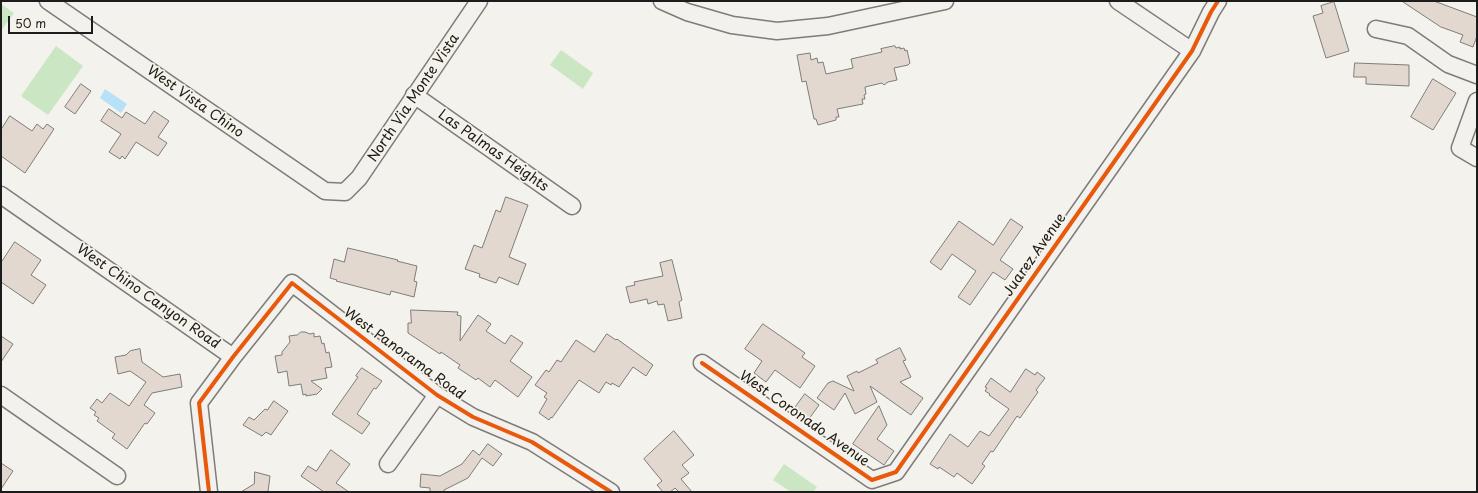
<!DOCTYPE html>
<html>
<head>
<meta charset="utf-8">
<style>
	body { margin:0 }
	#map { position:relative; width:1478px; height:493px; overflow:hidden; background:#f4f2ec; font-family:"Playpen Sans",sans-serif }
	canvas { display:block }
	.frame { position:absolute; inset:0; border:2px solid #1c1c1c; pointer-events:none }
	.scale { position:absolute; left:8px; top:16px; width:85px; height:18px; box-sizing:border-box; border:2px solid #1c1c1c; border-top:0; padding-left:5px; font-size:12px; line-height:14px; white-space:nowrap; color:#1c1c1c; -webkit-text-stroke:3px #f7f3e8; paint-order:stroke }
</style>
</head>
<body>
<div id="map">
<canvas width="1478" height="493"></canvas>
<div class="frame"></div>
<div class="scale">50 m</div>
</div>
<script>
const c = document.querySelector('canvas').getContext('2d');
c.lineJoin = 'round';
function fillPath(path, color) {
  c.fillStyle = color;
  c.fill(path, 'evenodd');
}
function stroke(path, color, width, dash) {
  c.strokeStyle = color;
  c.lineWidth = width;
  c.lineCap = dash ? 'butt' : 'round';
  c.setLineDash(dash || []);
  c.stroke(path);
}
function write(font, color, halo, rows, align = 'center') {
  c.font = font + ' "Playpen Sans",sans-serif';
  c.lineWidth = 3.5;
  c.setLineDash([]);
  c.textBaseline = 'middle';
  c.strokeStyle = halo;
  c.fillStyle = color;
  for (const [text, x, y, turn = 0] of rows) {
    c.save();
    c.translate(x, y);
    c.rotate((+turn || 0) * Math.PI / 180);
    c.textAlign = isNaN(turn) ? turn : align;
    if (halo) c.strokeText(text, 0, 0);
    c.fillText(text, 0, 0);
    c.restore();
  }
}
const green = new Path2D(`
	M1 4 14 13 1 31Z
	M56 46 83 66 48 115 21 96Z
	M561 50 593 73 583 89 550 65Z
	M784 464 817 487 813 492H791L773 480Z`);
const water = new Path2D(`
	M105 89 127 104 121 113 100 98Z`);
const building = new Path2D(`
	M1402 1H1434L1477 17V36L1473 47 1460 42 1463 35 1441 27Z
	M1334 2 1349 51 1326 58 1313 16 1323 13 1321 6Z
	M895 46 896 48 900 47V49L904 48 905 51 907 50 910 63 908 65 894 68 897 80 888 82 884 85 882 83 865 87 866 94 864 95 865 99H862L863 104 837 109 839 117H836V120L818 125 816 119H814L806 81 802 82 797 55 810 53 811 60 817 58 818 63 823 62 826 74 853 68 851 59 882 52 881 49Z
	M1355 63 1409 65V86L1366 84V77H1354Z
	M1433 79 1456 93 1433 130 1411 117Z
	M81 84 91 91 75 114 65 107Z
	M109 109 122 118 126 112 145 124 154 111 169 121 158 137 167 143 158 156 136 142 125 159 122 156 120 159 109 152 121 134 101 121Z
	M10 116 32 131 37 124 43 129 47 124 54 129 25 173 1 156V130Z
	M506 197 528 205 509 257 526 264 518 285 499 277 496 283 479 277 480 274 465 269 474 245 482 248 496 210 500 212Z
	M1011 219 1023 227 1000 260 1013 269 1005 280 993 272 970 305 958 297 976 271 952 254 941 270 930 262 959 221 993 245Z
	M15 242 41 260 31 275 46 285 33 304 1 282V263Z
	M348 248 398 260 397 261 417 266 414 281 417 282 414 297 391 291 390 295 336 281 337 280 330 278 334 259 344 262Z
	M672 260 682 300 679 302 682 318 668 321 664 304 658 305 657 301 648 304 647 299 630 303 626 287 635 285 634 282 663 276 660 263Z
	M411 310 458 312 457 315 461 316 460 341 478 315 491 324 486 331 505 344 511 335 523 343 510 361 532 377 518 397 495 380 490 387 478 378 476 380 458 368 460 365 441 352 440 354 408 333V323H411Z
	M763 324 805 353 802 357 815 366 800 388 775 370 766 382 754 373 762 361 745 349Z
	M301 332H305L310 334 314 333V337L320 336 322 344 324 343 326 353 329 352 332 367 325 368 327 378 311 381 322 389 317 394 306 396V394L303 395 301 384 289 386 287 371 278 373 275 356 282 355V352L290 342 289 336 297 335Z
	M607 334 616 340 617 339 653 365 646 376 633 367 619 387 612 383 611 385 606 382 599 393 579 380 552 418 551 417 549 420 539 413 547 399 544 397 547 393 535 385 546 370 549 372 557 360 561 362 576 340 594 352Z
	M1 336 13 344 1 362Z
	M900 348 906 360 903 361 911 377 900 382 923 398 911 415 870 386 877 402 855 414 845 393 834 410 817 398 828 383 833 381 854 391 847 376 857 371 858 373 878 363 876 360Z
	M140 349 142 362 163 377 180 374 182 387 152 393 144 405 155 413 147 424 145 423 127 449 112 438 115 434 97 421 99 418 94 415 96 412 90 408 97 399 102 403 110 393 129 406 146 382 130 371 118 374 115 357 126 355 130 351Z
	M362 368 382 381 376 389 374 388 357 414 370 423 362 434 332 414 358 377 356 376Z
	M1026 369 1035 375 1037 372 1045 378 1036 390 1038 392 1020 418 1017 416 993 452 991 451 982 464 985 466 972 484 957 473 954 477 939 467 938 469 930 464 950 434 968 447 980 431 989 436 1009 409 989 395 990 394 985 391 987 388 985 387 991 378 1010 392Z
	M805 394 819 405 806 423 792 412Z
	M274 401 288 411 271 435 266 432 262 436 243 425 249 417 254 420 265 409 267 410Z
	M879 406 887 425 877 439 894 451 884 465 853 444Z
	M674 431 694 455 682 465 689 473 681 479 692 492H679L675 488 670 492H663L657 485 662 481 644 459Z
	M488 444 502 454 493 466 482 458 468 478 444 490V492H430V488L420 487 421 474 440 476 462 464 473 450 479 455Z
	M331 450 350 464 336 483 349 492H324L301 476 308 466 316 471Z
	M1 463 13 471 1 489Z
	M255 472 270 476 268 492H241L254 484Z`);
const minor = new Path2D(`
	M48 1 325 191 345 192 359 178 479 1
	M662 1 687 12 732 25 777 31 828 26 945 1
	M1118 1 1192 51
	M1376 29 1408 36 1448 64 1477 75
	M414 95 572 206
	M1477 101 1460 148 1477 158
	M1 195 233 357
	M702 363 872 480 896 472 1192 51 1211 12 1218 1
	M1 395 117 476
	M388 464 437 395
	M209 492 199 403 233 357 292 283 437 395 473 417 532 442 611 492`);
const cycleway = new Path2D(`
	M702 363 872 480 896 472 1192 51 1211 12 1218 1
	M209 492 199 403 233 357 292 283 437 395 473 417 532 442 611 492`);
const streetNames = [
	["North Via Monte Vista",414,98,-56],
	["West Vista Chino",195,102,35],
	["Las Palmas Heights",493,151,35],
	["Juarez Avenue",1035,255,-55],
	["West Chino Canyon Road",148,297,35],
	["West Panorama Road",404,354,36],
	["West Coronado Avenue",804,419,35]
];
fillPath(green, '#cae6c3');
fillPath(water, '#b6e1f8');
fillPath(building, '#e2d8cf');
stroke(building, '#7d7c7a', 1);
stroke(minor, '#7d7c7a', 19);
stroke(minor, '#f2f1ed', 16);
stroke(cycleway, '#e8590c', 4);
write('14px', '#1c1c1c', '#f7f3e8', streetNames);
</script>
</body>
</html>
